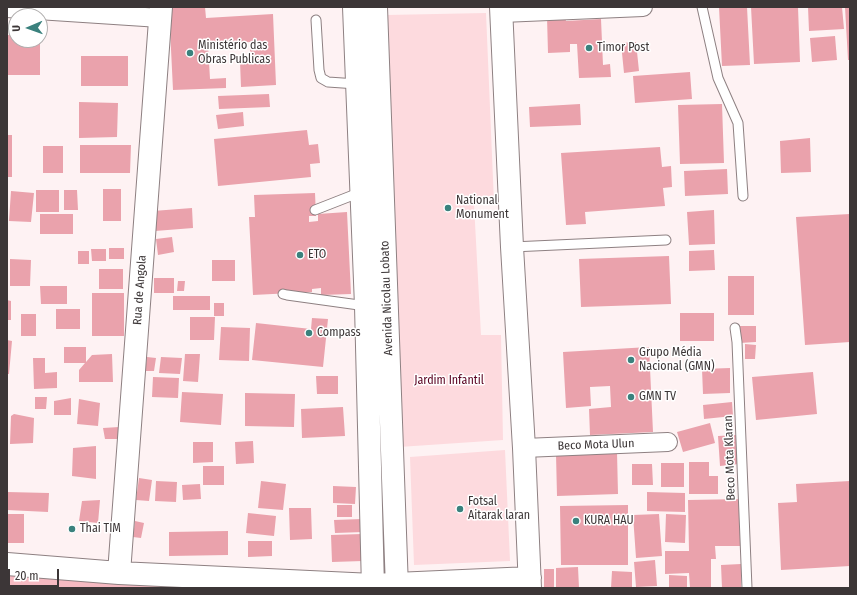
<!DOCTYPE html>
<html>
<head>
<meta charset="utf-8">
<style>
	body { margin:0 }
	#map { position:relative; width:857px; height:595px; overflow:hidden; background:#fef2f3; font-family:"Fira Sans Condensed",sans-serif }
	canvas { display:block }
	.frame { position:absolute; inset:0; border:8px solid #3c3637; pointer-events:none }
	.north { position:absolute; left:8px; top:8px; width:40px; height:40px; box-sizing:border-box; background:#fff; border:1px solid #b1afaf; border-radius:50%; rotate:268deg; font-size:11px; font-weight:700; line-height:16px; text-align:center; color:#3c3637 }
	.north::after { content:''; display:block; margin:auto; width:14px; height:18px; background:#3a817d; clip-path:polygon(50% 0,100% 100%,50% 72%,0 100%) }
	.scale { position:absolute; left:8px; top:569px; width:51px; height:18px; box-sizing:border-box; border:2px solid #3c3637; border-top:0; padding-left:5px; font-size:12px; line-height:14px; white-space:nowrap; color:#3c3637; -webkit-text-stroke:3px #fff; paint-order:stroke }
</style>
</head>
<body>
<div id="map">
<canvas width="857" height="595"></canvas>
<div class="frame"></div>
<div class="north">U</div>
<div class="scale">20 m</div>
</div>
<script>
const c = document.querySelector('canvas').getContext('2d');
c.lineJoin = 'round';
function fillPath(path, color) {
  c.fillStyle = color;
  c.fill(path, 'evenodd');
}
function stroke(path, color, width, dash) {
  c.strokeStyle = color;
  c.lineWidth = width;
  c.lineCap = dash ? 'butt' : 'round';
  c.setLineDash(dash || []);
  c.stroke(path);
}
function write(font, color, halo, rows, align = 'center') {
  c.font = font + ' "Fira Sans Condensed",sans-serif';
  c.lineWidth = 3;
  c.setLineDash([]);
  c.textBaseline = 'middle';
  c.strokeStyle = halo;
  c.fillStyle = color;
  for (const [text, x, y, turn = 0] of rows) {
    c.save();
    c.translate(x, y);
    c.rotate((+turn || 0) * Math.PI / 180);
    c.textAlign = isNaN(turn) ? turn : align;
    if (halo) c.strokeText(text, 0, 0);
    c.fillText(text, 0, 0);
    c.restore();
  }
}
const green = new Path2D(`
	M486 13 494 203 474 204 481 335H501L503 440 399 447 387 15Z
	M505 450 510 561 414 565 410 457Z`);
const canal = new Path2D(`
	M7 576 177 588`);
const building = new Path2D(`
	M205 7 206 18 273 14 276 85 241 87 240 62 250 61V42L208 45 210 79 226 78V88L173 90 169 8Z
	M719 7H747L750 65 722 66Z
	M751 7H798L800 62 754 64Z
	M808 7H842L844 29 809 31Z
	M845 7H850V60H848Z
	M565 16 566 21 601 19 603 65 610 64 611 77 579 78 577 44H570V52L548 53 547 17Z
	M7 35H16V40H40V75H7Z
	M835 36 837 60 812 62 810 38Z
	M636 42 639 71 624 73 621 43Z
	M81 56H128V86H81Z
	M690 72 692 99 635 103 633 76Z
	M269 94 270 107 219 109 218 96Z
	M79 102 118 103 117 137 79 138Z
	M580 104 581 125 530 127 529 107Z
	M722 104 724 163 680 164 678 105Z
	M243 112 244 126 218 129 216 115Z
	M307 130 309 145 318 144 320 163 310 164 311 177 218 186 214 139Z
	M7 135H12V177H7Z
	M810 138 811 172 781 173 780 141Z
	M80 145H131L130 173H80Z
	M43 146H63V173H43Z
	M660 147 662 167 671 166 672 187 663 188 665 206 585 212 586 224 566 225 561 153Z
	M727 169 728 194 685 196 684 171Z
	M103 189H121V221H103Z
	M36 190H59V212H36Z
	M64 190H77L78 210H64Z
	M11 191 34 193 31 222 9 221Z
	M315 193 316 216H309V222L318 221V214L347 212 351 294 321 295V288L312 289V292L253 295 249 217H255L254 195Z
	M192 208 193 228 155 231 153 211Z
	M714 210 715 244 689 245 687 212Z
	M40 214H73V234H40Z
	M850 214V342L805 345 796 217Z
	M172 237 174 252 158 255 156 239Z
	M109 248H124V259H109Z
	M91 249H106V261H92Z
	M714 250 715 270 689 271V251Z
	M78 251H89V264H78Z
	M669 256 671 304 581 307 579 259Z
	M10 259 31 260 30 286H10Z
	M212 260H235V281H212Z
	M99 269H123V289H99Z
	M728 276H754V315H728Z
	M154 278H174V293H154Z
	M178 281H185L184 291H177Z
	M40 286H67V304H41Z
	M92 293H124V336H92Z
	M173 296H210V310H173Z
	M7 300 11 301V320H7Z
	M214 303H224V316H214Z
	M56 309H80V329H56Z
	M680 313H714V341H680Z
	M21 314H36V336H21Z
	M190 317H215L214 340H190Z
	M312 318 328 319 323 367 252 360 256 323 311 329Z
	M739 326H756V342L739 343Z
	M221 327 250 328 249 361 219 360Z
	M7 340 12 341 9 374H7Z
	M745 344 756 345 755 359H745Z
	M64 347H86V362L92 355 112 354 113 382H79V370L85 363H64Z
	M649 347 653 432 590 435 589 409 611 407 610 386 590 387 591 406 566 408 563 352Z
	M185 354H200L198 382 183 381Z
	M147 357 156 358 154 371H145Z
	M161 357 182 358 180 374 159 373Z
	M33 358H45V373L57 372V388L34 389Z
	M730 368V393L703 394 702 369Z
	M813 372 817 414 756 420 752 377Z
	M316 376H338V394H317Z
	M153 377 179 378 178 398 152 397Z
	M182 392 223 394 221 425 180 422Z
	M245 393 295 394 294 427 245 426Z
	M35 397H47L46 409H35Z
	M71 398V415H54V401Z
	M79 399 100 403 98 426 77 424Z
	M732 402 733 416 704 419 703 405Z
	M343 407 345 436 302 438 301 409Z
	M14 414 34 418 33 443 10 444 11 416Z
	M710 423 715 443 683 452 677 432Z
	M119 427V439H105L103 428Z
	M737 435 739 464 720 466 718 436Z
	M253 441 254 463 236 464 235 442Z
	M193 442H213V462L193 463Z
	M96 446V479L72 476 73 448Z
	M617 452 618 494 557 496 556 454Z
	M689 462H709V476H718V494H689Z
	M661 463H684V487H661Z
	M632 464H652L653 485H632Z
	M203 466H224V485H203Z
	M139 478 152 480 149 501 136 500Z
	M156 481 177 482 176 502 155 501Z
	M261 481 286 484 283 510 258 508Z
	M850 481V566L781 570 778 503 797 502 796 484Z
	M200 484 201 499 183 500 182 485Z
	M333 486 356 487 355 504 333 503Z
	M7 492 49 493 48 512 7 510Z
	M647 492 685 493V512L647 511Z
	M743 499V546H715L716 559H711V588H690L689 573 665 574V551H689L688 500Z
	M100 500 98 523 79 521 82 501Z
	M337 505H352V517H337Z
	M628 505V565H561L560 506Z
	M289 508H311L312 539 290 540Z
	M248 513 276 516 274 536 246 533Z
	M7 514H24V543H7Z
	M659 514 662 556 636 558 633 515Z
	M666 514 686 515 685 543 665 542Z
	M362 519 363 532 335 533 334 520Z
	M135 521 144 523 141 538 133 537Z
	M228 531V555L169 556V532Z
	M362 534 363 561 332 562 331 535Z
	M248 541H272V556L248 557Z
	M655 560 657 586 636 587 634 562Z
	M741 564V588H722L721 565Z
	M578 567 579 588H556V568Z
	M544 569H554V588H544Z
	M612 571 632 572V588H611Z
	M669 575 687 576V588H669Z`);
const service = new Path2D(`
	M702 7 718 78 738 123 743 196
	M316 20 319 70 321 78 328 82 357 84
	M315 210 361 192
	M512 247 666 240
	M283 294 287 295 366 306
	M735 328 737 342 747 588`);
const minor = new Path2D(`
	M7 8 160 18
	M502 13 643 7
	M524 448 668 442`);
const tertiary = new Path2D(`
	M501 7 512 247 524 448 530 588
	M7 564 119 573 373 585 530 578
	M119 573 161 7`);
const primary = new Path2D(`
	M354 7 366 306 373 588
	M376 7 397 588`);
const markers = [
	[589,48,4,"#3a817d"],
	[190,53,4,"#3a817d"],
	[448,208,4,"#3a817d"],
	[300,255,4,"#3a817d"],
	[309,333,4,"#3a817d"],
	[631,360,4,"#3a817d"],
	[631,397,4,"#3a817d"],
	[460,509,4,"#3a817d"],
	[576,521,4,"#3a817d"],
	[72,529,4,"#3a817d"]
];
const poiNames = [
	["Ministério das",198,46],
	["Obras Publicas",198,60],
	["Timor Post",597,48],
	["National",456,201],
	["Monument",456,215],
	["ETO",308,255],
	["Compass",317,333],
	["Grupo Média",639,353],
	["Nacional (GMN)",639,367],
	["GMN TV",639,397],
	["Fotsal",468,502],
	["Aitarak laran",468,516],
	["KURA HAU",584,521],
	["Thai TIM",80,529]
];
const streetNames = [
	["Rua de Angola",140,290,-86],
	["Avenida Nicolau Lobato",387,298,-92],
	["Beco Mota Ulun",596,445,-2],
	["Beco Mota Klaran",730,458,-92]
];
const parkNames = [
	["Jardim Infantil",449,381]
];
fillPath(green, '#fddade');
stroke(canal, '#f6bac2', 18);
fillPath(building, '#eaa2ac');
stroke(service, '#8e8082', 11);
stroke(minor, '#8e8082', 20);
stroke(tertiary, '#8e8082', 24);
stroke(primary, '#8e8082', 24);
stroke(service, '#fff', 9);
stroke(minor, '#fff', 18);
stroke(tertiary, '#fff', 22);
stroke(primary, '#fff', 22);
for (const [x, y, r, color] of markers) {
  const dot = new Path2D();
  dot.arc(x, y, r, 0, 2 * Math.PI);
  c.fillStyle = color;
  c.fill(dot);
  stroke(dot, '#fff', 1.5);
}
write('12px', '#3c3637', '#fff', poiNames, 'left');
write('12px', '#3c3637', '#fff', streetNames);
write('12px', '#5a0321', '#fff', parkNames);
</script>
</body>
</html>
